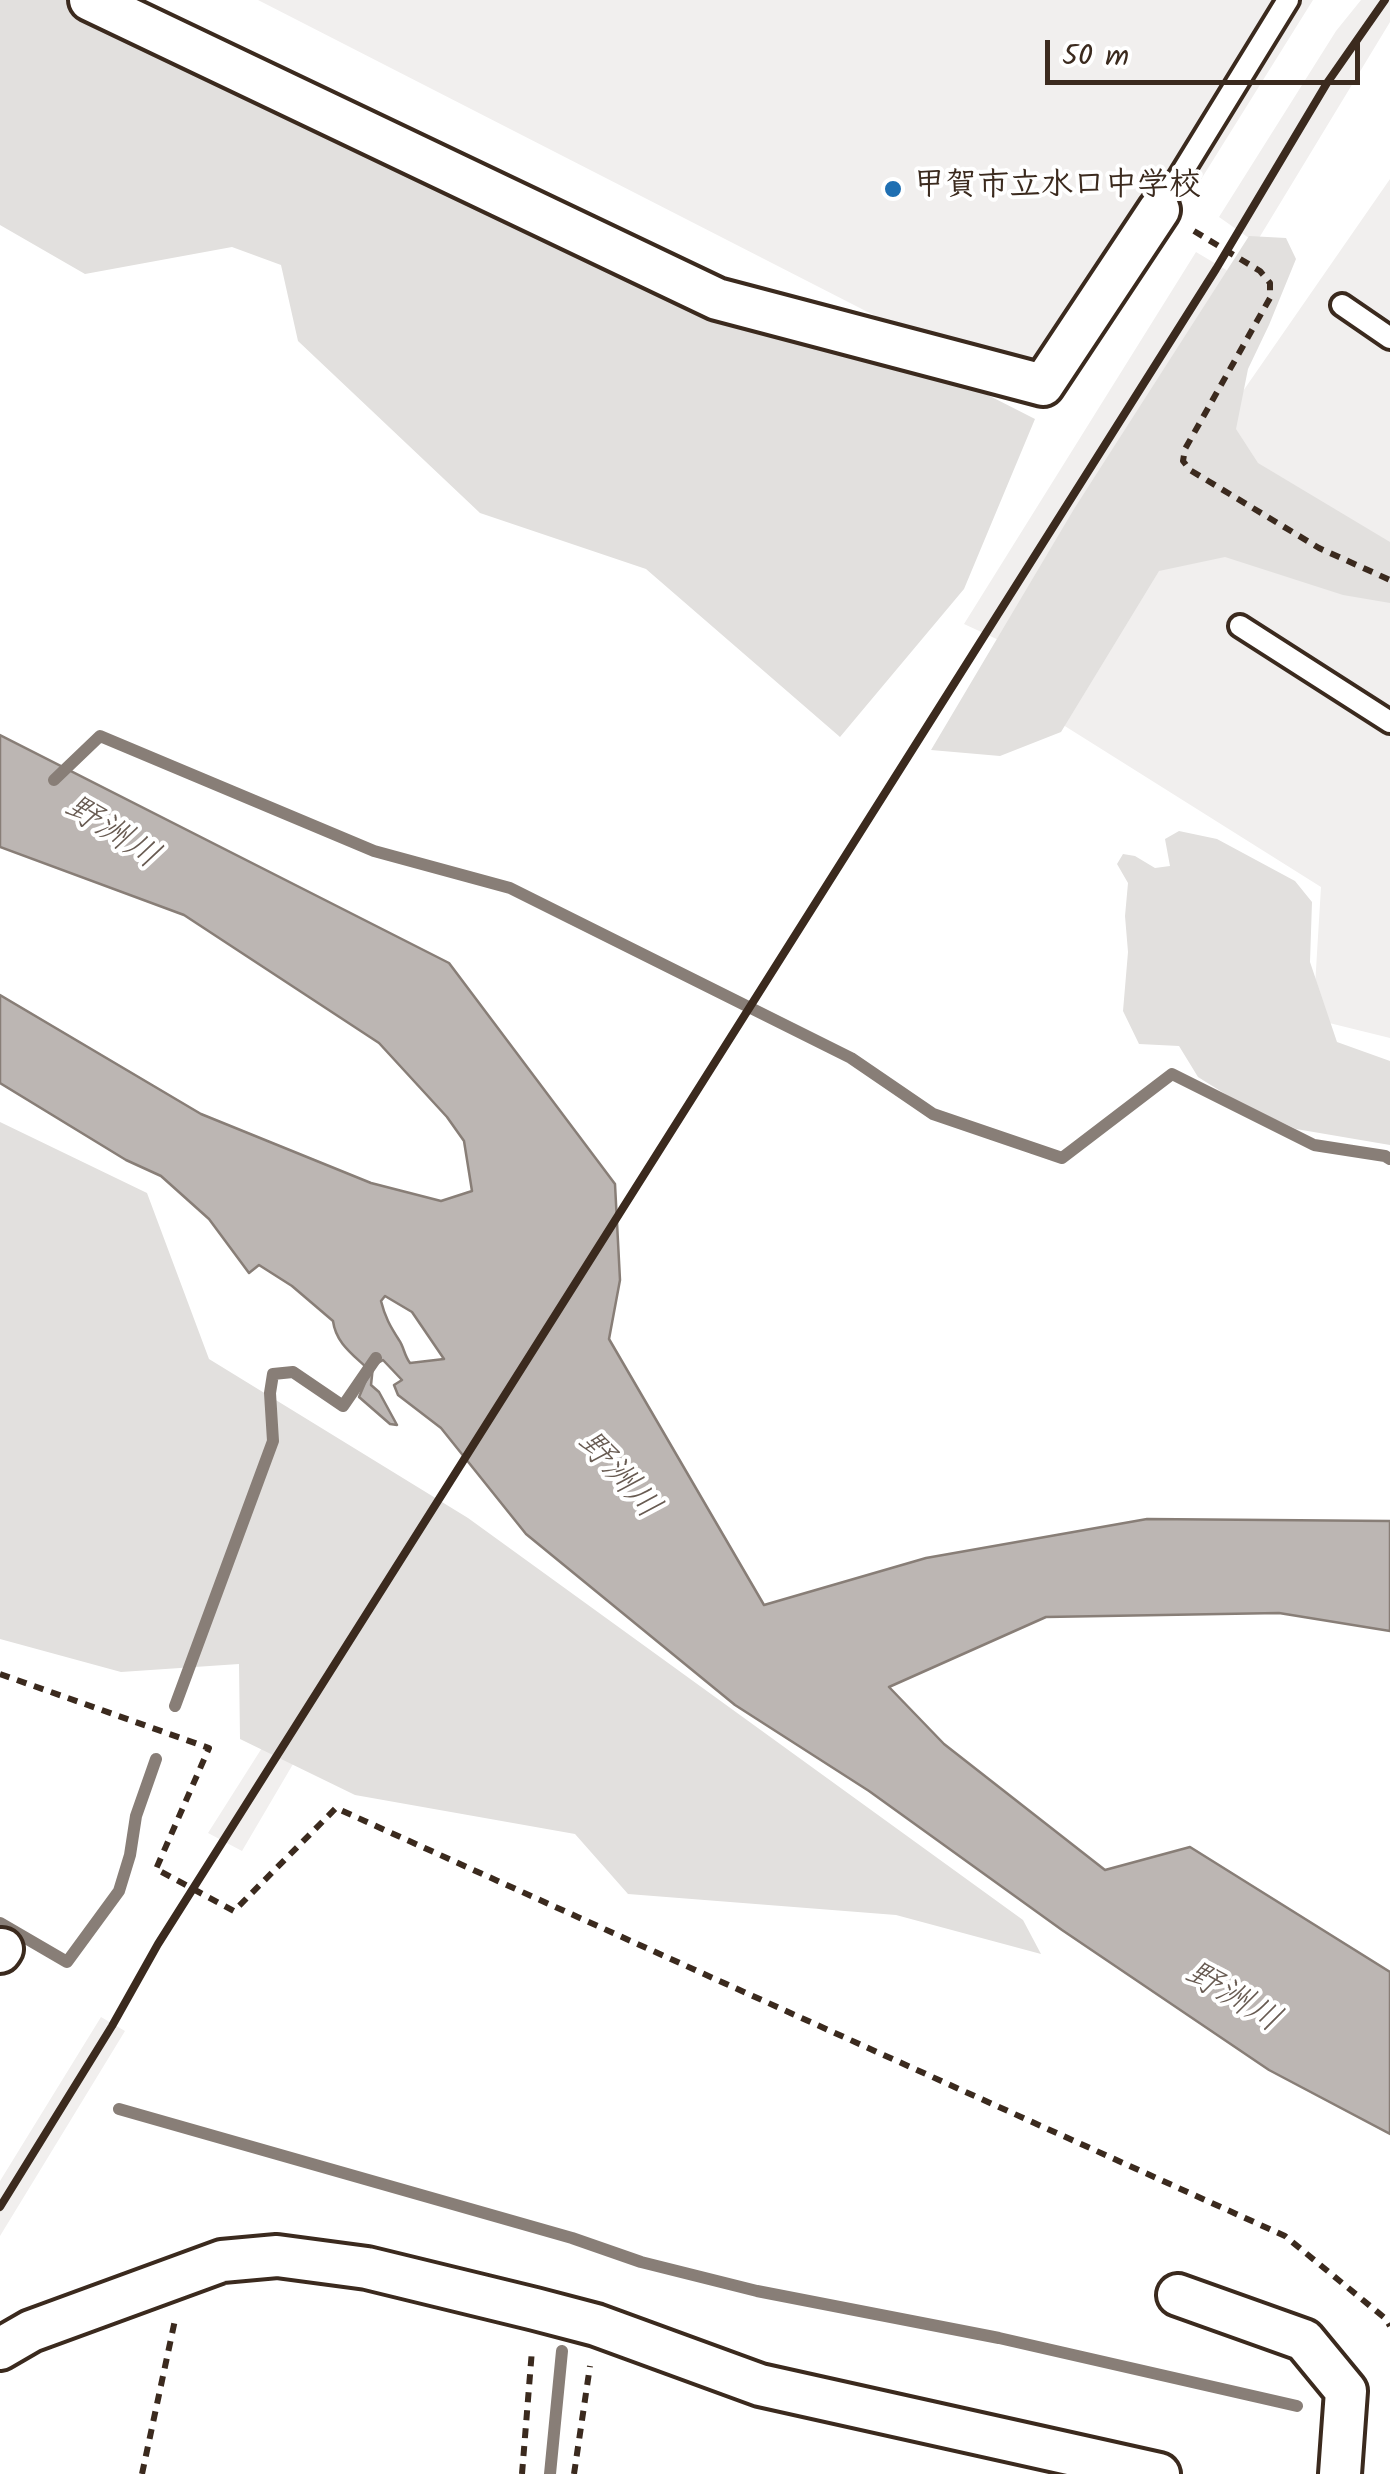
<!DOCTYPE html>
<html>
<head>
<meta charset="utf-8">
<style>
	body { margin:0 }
	#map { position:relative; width:1390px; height:2474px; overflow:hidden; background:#fff; font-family:Kalam,sans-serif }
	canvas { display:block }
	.scale { position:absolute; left:1045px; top:40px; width:315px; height:45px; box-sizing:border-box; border:5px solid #3b2a1e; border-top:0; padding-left:12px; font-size:30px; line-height:35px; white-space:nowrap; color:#3b2a1e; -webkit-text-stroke:8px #fff; paint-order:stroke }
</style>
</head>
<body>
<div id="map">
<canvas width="1390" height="2474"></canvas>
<div class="scale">50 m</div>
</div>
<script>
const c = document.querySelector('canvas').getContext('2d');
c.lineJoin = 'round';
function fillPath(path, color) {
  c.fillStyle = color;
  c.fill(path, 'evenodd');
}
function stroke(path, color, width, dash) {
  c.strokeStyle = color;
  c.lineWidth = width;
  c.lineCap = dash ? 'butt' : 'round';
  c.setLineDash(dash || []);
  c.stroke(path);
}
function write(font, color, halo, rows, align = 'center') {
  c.font = font + ' Kalam,"Klee One",sans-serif';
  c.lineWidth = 8;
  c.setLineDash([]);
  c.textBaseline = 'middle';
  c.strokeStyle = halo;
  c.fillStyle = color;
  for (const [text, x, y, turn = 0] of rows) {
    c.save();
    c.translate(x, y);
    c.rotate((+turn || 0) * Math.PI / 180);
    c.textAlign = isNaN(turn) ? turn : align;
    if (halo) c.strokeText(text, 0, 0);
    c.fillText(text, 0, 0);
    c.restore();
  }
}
const built = new Path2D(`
	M258 0H1313L1190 197 1164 181 1024 392Z
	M1361 0H1390V22L1256 243 1219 217 1336 31Z
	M1390 179V567L1198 456Z
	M1196 252 1238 277 1003 642 964 624Z
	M1172 479 1390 597V1038L1313 1019 1321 887 1025 701Z
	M312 1669 340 1684 242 1851 208 1833Z
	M101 2017 125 2031 0 2236V2181Z`);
const green = new Path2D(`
	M0 0H120L612 242 817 308 1035 419 964 589 840 737 646 569 480 513 298 341 281 265 232 247 85 274 0 225Z
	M1249 236 1286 238 1296 259 1269 325 1248 369 1236 429 1258 463 1390 542V603L1343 595 1225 557 1159 571 1061 732 1000 756 931 750 1074 509Z
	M1179 831 1217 839 1295 881 1312 902 1310 962 1337 1042 1390 1061V1145L1296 1129 1238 1102 1198 1077 1179 1046 1139 1044 1123 1011 1128 952 1125 916 1128 883 1117 864 1123 854 1135 856 1155 868 1170 866 1165 839Z
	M0 1122 147 1193 209 1359 468 1518 1023 1920 1041 1954 896 1915 628 1894 575 1834 355 1795 240 1739 239 1664 121 1672 0 1639Z`);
const water = new Path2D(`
	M0 735 449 963 615 1184 620 1280 609 1339 764 1605 926 1558 1147 1519 1390 1521V1631L1279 1613 1046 1617 889 1687 944 1744 1105 1870 1190 1847 1390 1972V2134L1269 2070 1062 1930 869 1791 735 1705 526 1534 441 1428 398 1395 394 1385 402 1380 383 1360 373 1366 371 1385 379 1392 397 1425 390 1424 359 1397 370 1371C354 1355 336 1344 333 1321L292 1286 259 1265 249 1273 209 1219 161 1176 126 1160 0 1083V995L201 1114 371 1183 441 1201 472 1191 464 1141 447 1117 379 1043 184 915 0 847ZM385 1296 412 1312 444 1359 410 1363C404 1355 404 1347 399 1340 390 1326 385 1317 381 1301Z`);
const stream = new Path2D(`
	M54 780 100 736 374 851 510 888 851 1058 933 1114 1062 1158 1172 1074 1314 1145 1385 1156 1390 1159
	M175 1706 273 1441 270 1393 273 1374 293 1372 343 1406 376 1358
	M0 1923 67 1962 119 1891 130 1855 136 1816 156 1759
	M119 2109 572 2238 641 2262 757 2291 999 2338 1297 2406
	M550 2474 562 2351`);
const path = new Path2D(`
	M1194 231 1260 271 1270 283V298L1185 449 1183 461 1190 470 1319 548 1390 580
	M0 1674 209 1748 156 1869 234 1911 336 1808 1285 2236 1386 2319 1390 2326
	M142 2474 175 2320
	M522 2474 532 2350
	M574 2474 590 2366`);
const service = new Path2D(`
	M1159 210 1288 0
	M1342 305 1390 338
	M1240 626 1390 722`);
const minor = new Path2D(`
	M90 0 717 299 1043 385 1159 210
	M0 1952 2 1949
	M1178 2295 1304 2340 1346 2391 1340 2474
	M0 2349 31 2331 222 2261 277 2256 367 2268 535 2309 596 2325 760 2385 1159 2474`);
const rail = new Path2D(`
	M0 2207 112 2026 158 1944 1216 269 1327 83 1385 0`);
const markers = [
	[893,189,10,"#1f6fb2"]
];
const poiNames = [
	["甲賀市立水口中学校",913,189]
];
const waterNames = [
	["野洲川",110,835,33],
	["野洲川",616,1477,48],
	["野洲川",1231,2000,31]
];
fillPath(built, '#f1efee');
fillPath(green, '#e2e0de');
fillPath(water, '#bcb6b3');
stroke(water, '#887e77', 2.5);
stroke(stream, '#887e77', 12);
stroke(service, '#3b2a1e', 28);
stroke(minor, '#3b2a1e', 48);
stroke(path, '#3b2a1e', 6, [10, 8]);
stroke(service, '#fff', 20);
stroke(minor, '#fff', 40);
stroke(rail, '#3b2a1e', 8);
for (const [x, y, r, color] of markers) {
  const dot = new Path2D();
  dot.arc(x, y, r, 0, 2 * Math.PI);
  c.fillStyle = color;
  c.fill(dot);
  stroke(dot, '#fff', 4);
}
write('bold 32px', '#3b2a1e', '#fff', poiNames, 'left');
write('italic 35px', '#685b52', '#fff', waterNames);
</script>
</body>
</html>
